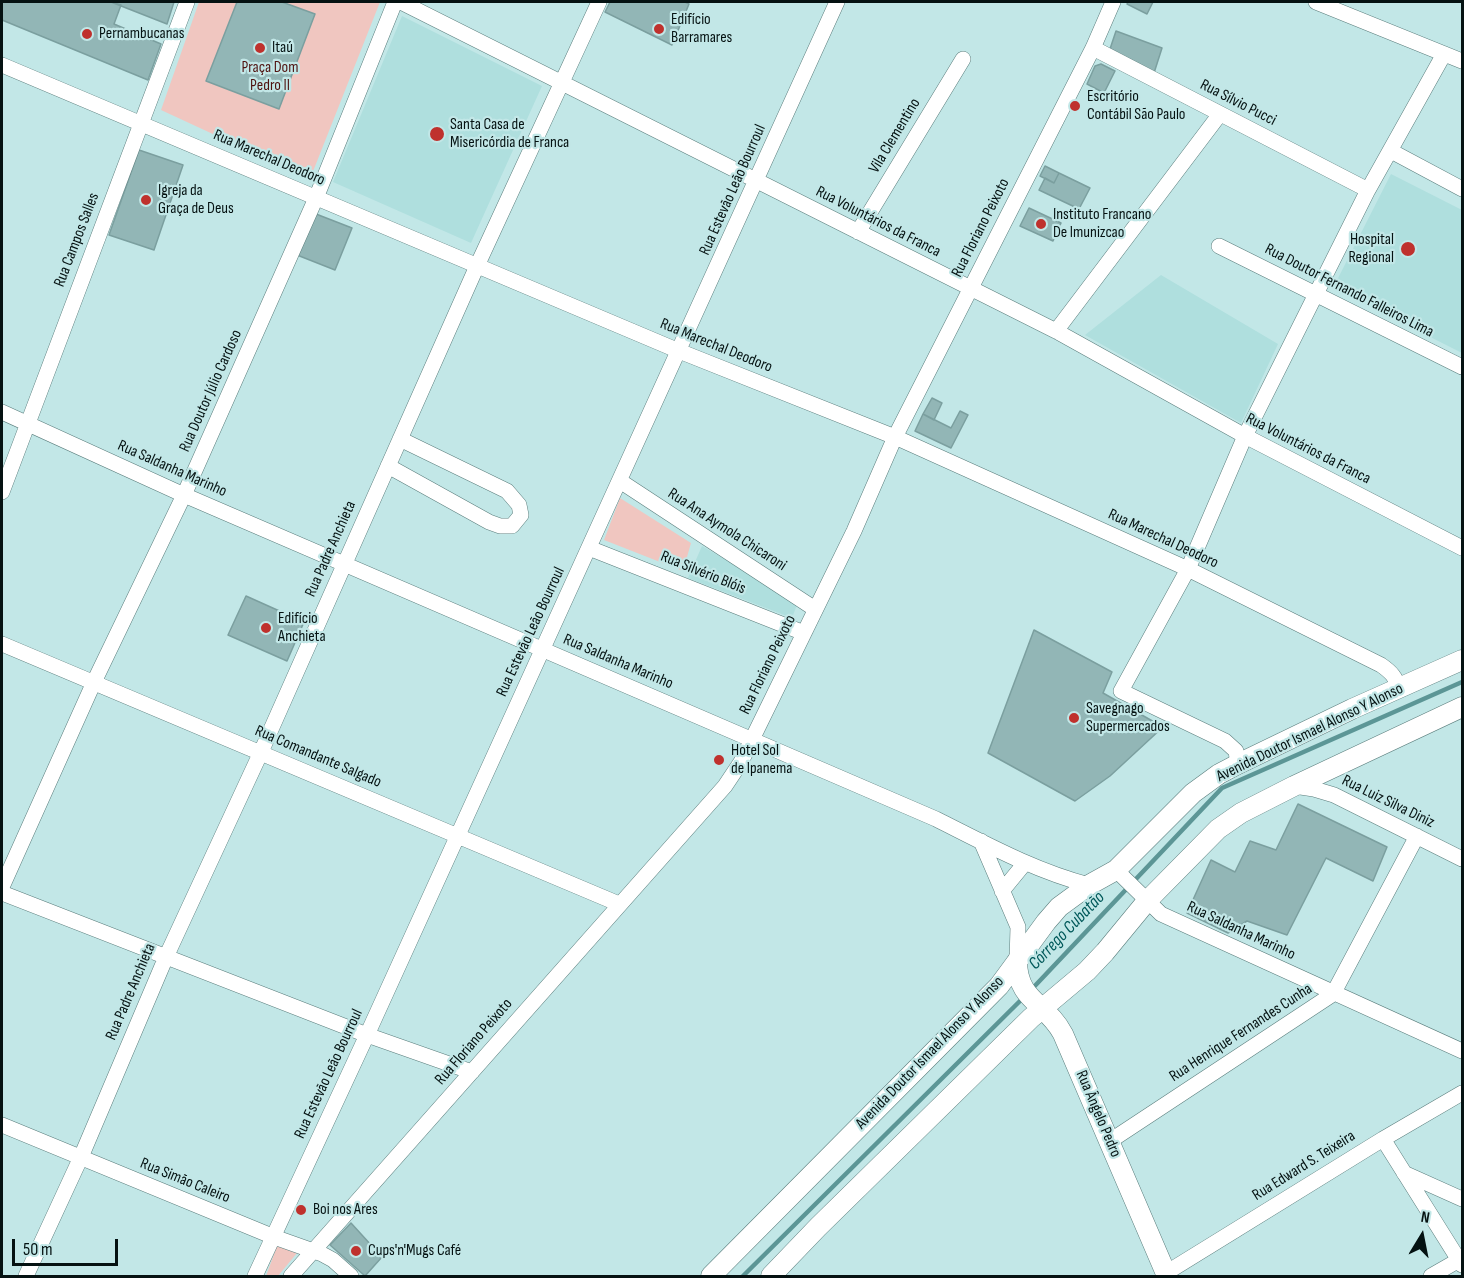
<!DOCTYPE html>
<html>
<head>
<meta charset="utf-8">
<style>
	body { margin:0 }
	#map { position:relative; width:1464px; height:1278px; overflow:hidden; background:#c2e7e7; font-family:"Sofia Sans Condensed",sans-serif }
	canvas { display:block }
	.frame { position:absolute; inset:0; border:3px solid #051212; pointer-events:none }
	.north { position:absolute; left:1392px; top:1206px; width:60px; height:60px; -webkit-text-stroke:4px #c2e7e7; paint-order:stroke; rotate:10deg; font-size:16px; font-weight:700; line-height:24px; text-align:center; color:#051212 }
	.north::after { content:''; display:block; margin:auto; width:21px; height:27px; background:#051212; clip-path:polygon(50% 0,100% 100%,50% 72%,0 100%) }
	.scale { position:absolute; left:12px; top:1239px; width:106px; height:27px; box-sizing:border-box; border:3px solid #051212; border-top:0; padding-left:8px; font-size:18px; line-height:21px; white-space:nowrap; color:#051212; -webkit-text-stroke:4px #c2e7e7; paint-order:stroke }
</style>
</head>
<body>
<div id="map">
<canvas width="1464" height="1278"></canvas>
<div class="frame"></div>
<div class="north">N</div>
<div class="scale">50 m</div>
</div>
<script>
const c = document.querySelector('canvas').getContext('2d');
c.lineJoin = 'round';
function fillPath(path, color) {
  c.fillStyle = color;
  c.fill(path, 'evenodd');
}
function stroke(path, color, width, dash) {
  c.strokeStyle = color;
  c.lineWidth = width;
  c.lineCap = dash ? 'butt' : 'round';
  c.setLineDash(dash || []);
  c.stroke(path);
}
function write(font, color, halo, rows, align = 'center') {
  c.font = font + ' "Sofia Sans Condensed",sans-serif';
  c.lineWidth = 4.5;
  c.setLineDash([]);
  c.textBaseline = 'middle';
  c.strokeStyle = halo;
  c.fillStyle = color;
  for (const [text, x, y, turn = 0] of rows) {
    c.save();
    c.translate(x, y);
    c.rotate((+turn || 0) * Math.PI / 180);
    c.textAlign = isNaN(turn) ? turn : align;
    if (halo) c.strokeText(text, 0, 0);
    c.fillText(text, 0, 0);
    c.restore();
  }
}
const built = new Path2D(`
	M402 16 542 86 471 243 333 182Z
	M1391 174 1462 210V353L1333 288Z
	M1161 275 1278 344 1241 423 1085 335Z
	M702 546 798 602 792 618 688 578Z`);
const green = new Path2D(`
	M199 2H380L310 179 161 110Z
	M620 498 691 543 683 571 604 540Z
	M277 1246 297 1253 278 1276H266Z`);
const stream = new Path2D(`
	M1031 990 1222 788 1462 682
	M743 1276 1023 998`);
const building = new Path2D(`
	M2 2H111L121 5 114 24 161 44 148 80 2 20Z
	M111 2H174L167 24Z
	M237 2H282L315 14 279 109 206 81Z
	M610 2H685L689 4 672 45 605 12Z
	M1128 2H1153L1147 14 1127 4Z
	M1116 31 1162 48 1154 73 1110 49Z
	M1101 64 1115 71 1104 93 1087 84 1095 66Z
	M139 150 183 165 154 250 109 235Z
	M1045 166 1059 173 1054 183 1040 176Z
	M1059 173 1090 188 1079 209 1039 190 1045 178 1054 183Z
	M1029 208 1061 223 1053 241 1020 226Z
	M316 214 352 228 335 270 297 255Z
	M932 398 942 403 934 420 923 414Z
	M960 411 968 415 951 448 915 431 923 414 951 428Z
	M246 596 304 622 287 661 228 635Z
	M1034 630 1112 672 1103 693 1163 727 1110 776 1075 801 988 753Z
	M1298 804 1387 847 1373 881 1326 858 1287 935 1247 921 1228 933 1187 913 1211 860 1235 872 1250 841 1276 850Z
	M351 1223 382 1257 365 1276 330 1245Z`);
const minor = new Path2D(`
	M401 2 1056 331 1245 436 1462 548
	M1316 2 1462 61
	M1093 48 1368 190
	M2 65 679 351 895 437 1188 569 1381 665C1391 672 1396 677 1399 689
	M1391 151 1462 189
	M858 232 963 59
	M1219 246 1462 367
	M1056 331 1220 114
	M2 412 184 495 936 819C986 844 1035 871 1089 885
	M388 466 489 522 500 526H512L521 515 519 505 507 491 400 439
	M620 481 815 609
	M2 492 187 2
	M589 548 804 633
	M2 644 619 904
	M1238 764 1236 751 1225 741 1121 691 1188 569 1245 436 1368 190 1444 54
	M1294 786 1314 789 1334 795 1462 859
	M981 841 1018 927 1017 961
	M1116 870 1161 914 1462 1051
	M2 887 94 682 184 495 316 198 395 2
	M1002 891 1025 863
	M2 893 367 1035 472 1072
	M2 1125 274 1237 322 1254 333 1260 351 1276
	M1383 1139 1462 1265
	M1110 1141 1333 994 1417 836
	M1404 1173 1462 1199
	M1166 1273 1383 1139 1462 1093
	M26 1276 81 1157 166 957 261 752 477 266 599 2
	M255 1276 367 1035 837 2
	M291 1276 725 786 741 762 854 531 895 437 1093 48 1113 2
	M1431 1276 1459 1260`);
const major = new Path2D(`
	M1017 961C1017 1001 1047 1003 1063 1034L1167 1276
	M711 1276 999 986 1046 922 1059 907 1089 885 1116 870 1193 793 1219 774 1238 764 1352 709 1462 660
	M771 1276 818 1227 1031 1018 1087 971 1105 952 1147 901 1218 829 1241 813 1294 786 1462 707`);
const markers = [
	[659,29,6,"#bf312d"],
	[87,34,6,"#bf312d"],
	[260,48,6,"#bf312d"],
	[1075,106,6,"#bf312d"],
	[437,134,8,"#bf312d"],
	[146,200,6,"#bf312d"],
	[1041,224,6,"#bf312d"],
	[1408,249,8,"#bf312d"],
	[266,628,6,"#bf312d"],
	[1074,718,6,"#bf312d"],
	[719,760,6,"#bf312d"],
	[301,1210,6,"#bf312d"],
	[356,1251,6,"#bf312d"]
];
const poiNames = [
	["Edifício",671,20],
	["Barramares",671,38],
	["Pernambucanas",99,34],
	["Itaú",272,48],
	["Escritório",1087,97],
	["Contábil São Paulo",1087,115],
	["Santa Casa de",450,125],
	["Misericórdia de Franca",450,143],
	["Igreja da",158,191],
	["Graça de Deus",158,209],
	["Instituto Francano",1053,215],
	["De Imunizcao",1053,233],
	["Hospital",1394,240,"right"],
	["Regional",1394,258,"right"],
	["Edifício",278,619],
	["Anchieta",278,637],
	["Savegnago",1086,709],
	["Supermercados",1086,727],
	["Hotel Sol",731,751],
	["de Ipanema",731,769],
	["Boi nos Ares",313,1210],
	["Cups'n'Mugs Café",368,1251]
];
const parkNames = [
	["Praça Dom",270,68],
	["Pedro II",270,86]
];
const streetNames = [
	["Rua Sílvio Pucci",1238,103,27],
	["Vila Clementino",895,136,-59],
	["Rua Marechal Deodoro",269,158,23],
	["Rua Estevão Leão Bourroul",733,190,-66],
	["Rua Voluntários da Franca",878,222,27],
	["Rua Floriano Peixoto",981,228,-63],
	["Rua Campos Salles",77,240,-69],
	["Rua Doutor Fernando Falleiros Lima",1349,291,27],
	["Rua Marechal Deodoro",716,346,22],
	["Rua Doutor Júlio Cardoso",211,391,-66],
	["Rua Voluntários da Franca",1308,449,27],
	["Rua Saldanha Marinho",172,469,24],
	["Rua Ana Aymola Chicaroni",727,530,33],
	["Rua Marechal Deodoro",1163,539,25],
	["Rua Padre Anchieta",331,549,-66],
	["Rua Silvério Blóis",703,573,22],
	["Rua Estevão Leão Bourroul",531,632,-65],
	["Rua Saldanha Marinho",618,662,23],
	["Rua Floriano Peixoto",768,665,-64],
	["Avenida Doutor Ismael Alonso Y Alonso",1310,733,-26],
	["Rua Comandante Salgado",318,757,23],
	["Rua Luiz Silva Diniz",1388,802,26],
	["Rua Saldanha Marinho",1241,931,25],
	["Rua Padre Anchieta",131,992,-67],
	["Rua Henrique Fernandes Cunha",1241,1033,-33],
	["Rua Floriano Peixoto",474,1042,-49],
	["Avenida Doutor Ismael Alonso Y Alonso",930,1053,-46],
	["Rua Estevão Leão Bourroul",329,1074,-65],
	["Rua Ângelo Pedro",1098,1114,67],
	["Rua Edward S. Teixeira",1304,1166,-32],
	["Rua Simão Caleiro",185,1181,22]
];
const waterNames = [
	["Córrego Cubatão",1067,931,-46]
];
fillPath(built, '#afdfde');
fillPath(green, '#f0c6c0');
stroke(stream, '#5c9696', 4.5);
fillPath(building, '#92b6b6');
stroke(building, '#7b9f9f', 1.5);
stroke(minor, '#5a7d7c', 16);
stroke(major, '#5a7d7c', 21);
stroke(minor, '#fff', 15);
stroke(major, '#fff', 20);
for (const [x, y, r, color] of markers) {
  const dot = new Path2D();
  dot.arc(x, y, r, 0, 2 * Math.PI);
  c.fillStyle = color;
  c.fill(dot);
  stroke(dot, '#c2e7e7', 2);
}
write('16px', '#051212', '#c2e7e7', poiNames, 'left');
write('16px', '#4f1210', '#c2e7e7', parkNames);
write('16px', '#051212', '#c2e7e7', streetNames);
write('italic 18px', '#00595a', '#c2e7e7', waterNames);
</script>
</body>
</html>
